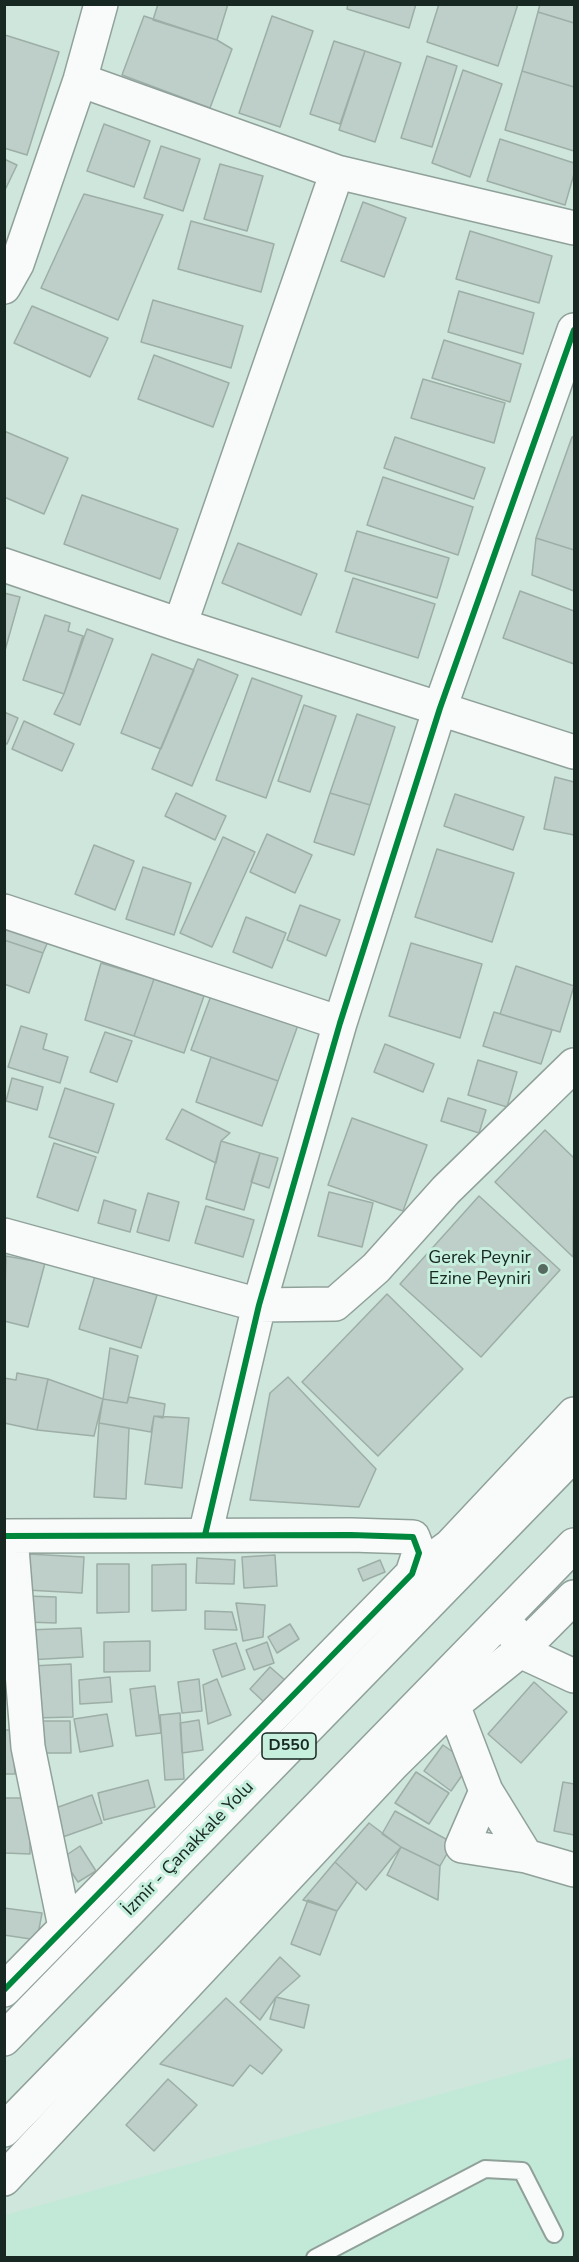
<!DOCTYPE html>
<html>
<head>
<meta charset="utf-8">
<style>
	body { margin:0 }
	#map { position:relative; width:579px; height:2262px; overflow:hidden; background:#cfe6dc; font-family:"Nunito Sans",sans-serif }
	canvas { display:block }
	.frame { position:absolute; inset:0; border:6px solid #172721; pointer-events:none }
</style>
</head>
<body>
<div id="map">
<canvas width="579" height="2262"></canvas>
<div class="frame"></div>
</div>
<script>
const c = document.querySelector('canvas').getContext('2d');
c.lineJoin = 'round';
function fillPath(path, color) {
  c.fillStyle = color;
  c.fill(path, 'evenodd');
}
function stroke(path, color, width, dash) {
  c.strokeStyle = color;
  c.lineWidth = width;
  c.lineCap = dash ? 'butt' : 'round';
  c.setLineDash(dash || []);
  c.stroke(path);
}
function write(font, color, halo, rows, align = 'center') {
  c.font = font + ' "Nunito Sans",sans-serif';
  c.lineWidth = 6;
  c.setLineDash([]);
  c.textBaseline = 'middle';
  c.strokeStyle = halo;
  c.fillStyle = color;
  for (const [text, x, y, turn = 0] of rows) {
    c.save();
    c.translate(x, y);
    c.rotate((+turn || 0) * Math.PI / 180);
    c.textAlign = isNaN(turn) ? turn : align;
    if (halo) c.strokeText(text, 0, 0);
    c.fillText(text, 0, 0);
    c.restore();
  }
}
const built = new Path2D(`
	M574 2057V2257L5 2258V2215Z`);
const building = new Path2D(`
	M158 4H228L217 40 153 20Z
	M348 4H416L409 28 347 9Z
	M439 4H518L498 66 427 42Z
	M540 4H574V23L538 12Z
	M538 12 574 23V87L522 71Z
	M144 16 217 40 232 49 210 108 122 75Z
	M272 16 313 31 280 127 239 113Z
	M5 35 59 52 27 155 4 148Z
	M334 41 365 51 340 124 310 114Z
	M365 51 401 63 375 142 339 130Z
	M427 56 457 66 432 147 401 138Z
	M463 70 502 84 470 177 432 163Z
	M522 71 574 87V151L505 130Z
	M104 124 150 141 134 187 87 171Z
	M500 139 574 163V174L565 205 487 181Z
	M161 146 200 159 183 211 144 198Z
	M4 159 17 165 5 190H4Z
	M220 164 263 176 247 231 204 219Z
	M84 194 163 215 118 320 41 288Z
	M363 202 406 218 384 277 341 261Z
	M191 221 274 244 261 292 178 269Z
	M470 231 552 256 539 303 456 279Z
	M459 291 534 313 523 354 448 332Z
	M153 300 243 326 231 368 141 342Z
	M32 306 108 338 90 377 14 343Z
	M444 340 521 364 510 402 432 378Z
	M154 355 229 383 213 427 138 399Z
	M423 379 505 403 494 443 411 418Z
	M4 431 68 458 44 514 4 497Z
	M395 437 485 468 474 499 384 468Z
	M572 437H574V550L536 538Z
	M383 477 473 507 458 555 367 525Z
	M82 495 178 529 160 579 64 544Z
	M357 531 449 558 437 598 345 571Z
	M536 538 574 550V591L532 575Z
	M238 543 317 574 301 615 222 583Z
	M353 578 435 604 418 658 336 632Z
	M520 591 574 611V664L503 638Z
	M4 593 20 597 4 654Z
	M45 615 70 623 68 631 83 636 64 694 23 680Z
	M87 629 113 639 80 725 54 714 64 694Z
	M152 654 194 670 161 749 121 733Z
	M198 659 238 675 192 786 152 769Z
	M252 678 302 696 266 798 216 780Z
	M304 705 336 716 310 792 278 781Z
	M4 712 18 718 7 744 4 743Z
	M357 714 395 727 370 805 330 793Z
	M24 721 74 744 62 771 12 749Z
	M555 777 574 782V835L544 829Z
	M176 793 226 816 215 840 165 816Z
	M330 793 370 805 354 855 314 842Z
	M455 794 524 817 513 850 444 826Z
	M267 834 312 855 295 893 250 872Z
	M223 837 255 852 212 947 180 933Z
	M94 845 134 861 115 910 75 894Z
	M437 849 514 873 492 942 415 917Z
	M143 867 191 883 174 935 126 919Z
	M300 905 340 920 326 956 287 940Z
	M246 917 286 933 272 968 233 952Z
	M4 922 49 939 43 953 4 940Z
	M4 940 43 953 29 993 4 984Z
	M411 943 482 964 460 1038 389 1016Z
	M101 963 154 979 134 1036 85 1020Z
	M516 966 574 986 560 1032 500 1014Z
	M154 979 204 996 184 1053 134 1036Z
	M212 993 298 1025 278 1081 191 1050Z
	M494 1012 552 1030 541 1064 483 1046Z
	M21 1026 47 1034 43 1049 68 1057 60 1083 8 1067Z
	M105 1032 132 1041 117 1082 90 1072Z
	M385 1044 434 1064 423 1092 374 1072Z
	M211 1057 278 1081 262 1126 196 1102Z
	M478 1060 517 1072 507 1107 468 1095Z
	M12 1078 43 1087 37 1110 6 1101Z
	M65 1088 114 1104 98 1153 49 1137Z
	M448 1098 486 1110 479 1133 441 1121Z
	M182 1109 230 1133 221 1141 216 1163 166 1139Z
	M352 1118 427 1145 403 1211 328 1185Z
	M545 1130 574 1158 573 1257 495 1182Z
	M221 1141 260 1153 244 1210 206 1199Z
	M54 1143 96 1157 78 1211 37 1197Z
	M260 1153 278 1158 269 1188 251 1182Z
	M329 1192 373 1203 362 1247 318 1236Z
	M148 1193 179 1202 169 1241 137 1232Z
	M479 1196 560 1270 481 1357 400 1284Z
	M104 1200 136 1210 130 1232 98 1223Z
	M206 1206 254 1220 243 1257 195 1243Z
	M6 1256 45 1263 28 1327 4 1321Z
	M95 1276 157 1295 141 1348 79 1329Z
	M387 1294 463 1369 378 1456 302 1382Z
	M110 1348 138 1356 127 1403 103 1399Z
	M17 1373 48 1379 37 1430 4 1423V1378L16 1380Z
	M288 1377 376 1469 359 1507 250 1500 270 1393Z
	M48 1379 103 1399 94 1436 37 1430Z
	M129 1397 165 1404 163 1418 154 1416 151 1432 99 1423 103 1399 127 1403Z
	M154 1416 189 1418 182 1488 145 1484Z
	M99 1423 129 1428 126 1499 94 1497Z
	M28 1554 84 1557 82 1593 26 1590Z
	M275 1555 277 1586 244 1588 242 1557Z
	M197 1558 235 1560 234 1584 196 1583Z
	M380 1560 385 1572 363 1581 358 1569Z
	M97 1564H129V1612L97 1613Z
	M186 1564V1610L152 1611V1565Z
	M26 1596 56 1597V1623L25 1622Z
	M236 1603 265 1605 263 1637 243 1641Z
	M205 1611 232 1612 237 1630 205 1629Z
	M290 1624 299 1639 277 1653 268 1637Z
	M81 1628 83 1657 27 1660 26 1630Z
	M150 1641V1671L104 1672V1642Z
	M267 1642 274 1663 254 1670 246 1650Z
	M236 1643 245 1669 222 1677 213 1650Z
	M71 1664 73 1717 33 1718 32 1666Z
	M270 1667 286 1681 266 1704 250 1689Z
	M110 1677 112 1702 80 1704 79 1680Z
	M199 1679 202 1711 182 1713 178 1682Z
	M217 1679 231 1715 208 1724 203 1685Z
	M534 1682 567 1712 521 1763 488 1734Z
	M155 1686 161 1733 136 1736 130 1689Z
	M180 1713 184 1779 165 1780 160 1715Z
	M107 1714 113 1746 80 1752 74 1719Z
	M199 1720 203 1750 182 1753 180 1723Z
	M34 1721H70L71 1753H35Z
	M4 1730H12L15 1774H4Z
	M443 1745 470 1764 451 1791 424 1771Z
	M416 1772 449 1793 429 1824 395 1803Z
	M148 1780 155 1807 104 1820 98 1793Z
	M563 1782 574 1784V1835L554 1831Z
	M92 1795 102 1823 60 1838 50 1810Z
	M4 1798H30V1854L4 1853Z
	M395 1811 453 1843 440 1866 401 1847 382 1834Z
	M369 1823 401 1847 366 1890 335 1862Z
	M80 1846 96 1871 78 1882 62 1858Z
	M401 1847 440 1866 438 1900 387 1875Z
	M335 1862 357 1882 337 1911 303 1900Z
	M308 1900 337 1911 320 1955 291 1944Z
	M4 1908 42 1913 37 1940 4 1935Z
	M280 1957 300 1976 276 1997 260 2020 240 2002Z
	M276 1997 309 2005 304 2028 270 2019Z
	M226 1998 282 2050 262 2074 250 2065 233 2086 160 2064Z
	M168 2079 197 2105 154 2151 126 2125Z`);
const service = new Path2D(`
	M315 2258 485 2169 522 2171 554 2234`);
const minor = new Path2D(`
	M80 80 337 172 574 228
	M4 287 17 264 80 80 101 4
	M4 565 180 625 574 752
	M180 625 337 172
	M4 911 340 1023
	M4 1235 259 1305 335 1304 376 1268 446 1190 574 1065
	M205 1535 259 1305 340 1023 440 708 574 330
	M4 1536 351 1535 413 1537 419 1553 412 1574 4 1990
	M11 1536 28 1747 65 1927
	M412 1574 450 1546 574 1414
	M514 1632 520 1651 574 1676
	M453 1705 486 1791 526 1856 574 1870
	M486 1791 462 1846 526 1856
	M4 2179 393 1764 453 1705 520 1651 574 1597`);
const trunk = new Path2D(`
	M4 2039 574 1454
	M4 2130 574 1545`);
const cycleway = new Path2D(`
	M205 1535 259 1305 340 1023 440 708 574 330
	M4 1536 351 1535 413 1537 419 1553 412 1574 4 1990`);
const markers = [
	[543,1269,6,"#576a62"]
];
const shields = [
	[289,1746,54]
];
const shieldNames = [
	["D550",289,1746]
];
const poiNames = [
	["Gerek Peynir",531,1259],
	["Ezine Peyniri",531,1280]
];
const streetNames = [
	["İzmir - Çanakkale Yolu",189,1849,-46]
];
fillPath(built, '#c2e8d8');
fillPath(building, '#bdcfc8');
stroke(building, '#9daea7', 1.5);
stroke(service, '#90a19a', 20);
stroke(minor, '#90a19a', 36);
stroke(trunk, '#90a19a', 36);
stroke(service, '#f8fbfa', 16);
stroke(minor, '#f8fbfa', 33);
stroke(trunk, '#f8fbfa', 33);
stroke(cycleway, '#00873e', 6);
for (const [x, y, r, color] of markers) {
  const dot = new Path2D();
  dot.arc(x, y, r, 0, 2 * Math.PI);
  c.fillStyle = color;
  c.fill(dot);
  stroke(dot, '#c6efdd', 2);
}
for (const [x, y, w] of shields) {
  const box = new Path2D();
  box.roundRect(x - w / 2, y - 13, w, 26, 4.5);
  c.fillStyle = '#c6efdd';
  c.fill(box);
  stroke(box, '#172721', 1.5);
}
write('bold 16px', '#172721', null, shieldNames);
write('18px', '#172721', '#c6efdd', poiNames, 'right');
write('18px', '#172721', '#c6efdd', streetNames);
</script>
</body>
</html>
